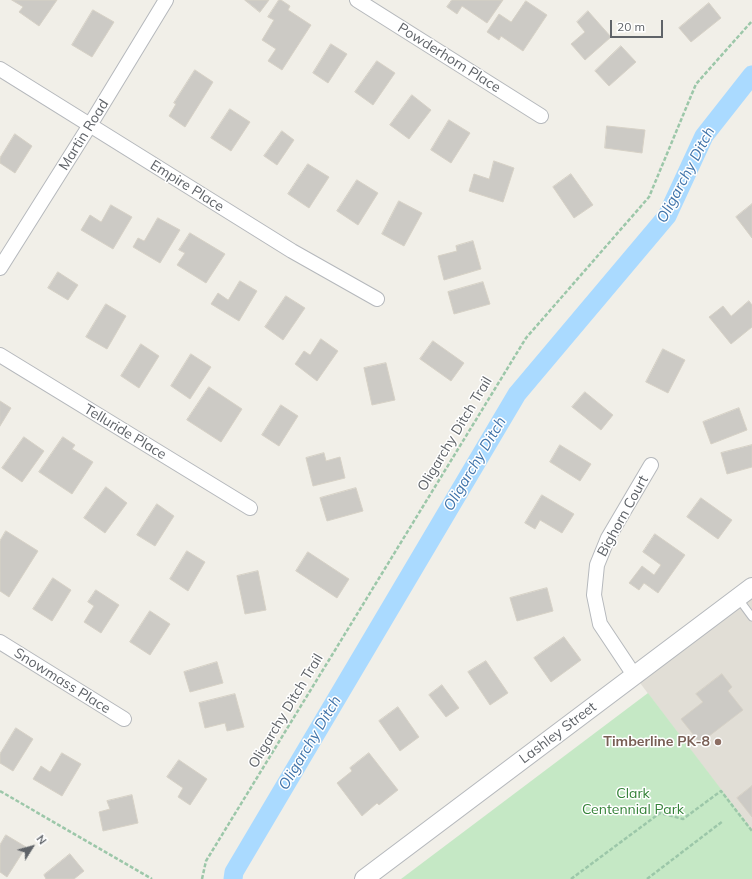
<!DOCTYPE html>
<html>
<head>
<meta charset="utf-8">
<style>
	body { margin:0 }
	#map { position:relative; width:752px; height:879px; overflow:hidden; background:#f1efe8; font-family:Mulish,sans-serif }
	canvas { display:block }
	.north { position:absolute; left:12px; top:827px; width:40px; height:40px; -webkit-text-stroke:3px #fff; paint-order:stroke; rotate:53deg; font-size:11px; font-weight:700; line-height:16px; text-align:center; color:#5f6368 }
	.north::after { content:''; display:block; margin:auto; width:14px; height:18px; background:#5f6368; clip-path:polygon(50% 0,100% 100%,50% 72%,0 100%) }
	.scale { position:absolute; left:610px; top:20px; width:53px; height:18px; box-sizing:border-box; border:2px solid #5f6368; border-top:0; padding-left:5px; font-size:12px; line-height:14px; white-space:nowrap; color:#5f6368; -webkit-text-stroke:3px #fff; paint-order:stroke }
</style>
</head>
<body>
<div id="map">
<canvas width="752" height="879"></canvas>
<div class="north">N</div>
<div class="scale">20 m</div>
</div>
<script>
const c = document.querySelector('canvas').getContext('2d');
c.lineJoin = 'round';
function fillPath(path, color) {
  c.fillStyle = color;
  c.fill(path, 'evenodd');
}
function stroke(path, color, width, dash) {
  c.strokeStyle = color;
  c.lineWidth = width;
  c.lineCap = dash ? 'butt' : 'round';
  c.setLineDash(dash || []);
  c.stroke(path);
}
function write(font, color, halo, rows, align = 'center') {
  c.font = font + ' Mulish,sans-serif';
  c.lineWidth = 3;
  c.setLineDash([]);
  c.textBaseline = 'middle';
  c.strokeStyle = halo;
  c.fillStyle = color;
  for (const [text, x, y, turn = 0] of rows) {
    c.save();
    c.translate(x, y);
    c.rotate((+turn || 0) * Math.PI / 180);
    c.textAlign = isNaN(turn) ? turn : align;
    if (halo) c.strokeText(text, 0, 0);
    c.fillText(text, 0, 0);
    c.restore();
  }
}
const education = new Path2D(`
	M752 587V831L634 675Z`);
const green = new Path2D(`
	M648 693 752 830V879H401Z`);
const canal = new Path2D(`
	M233 879 234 872 517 394 667 216 704 136 752 75`);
const building = new Path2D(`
	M12 0H57L39 26 19 12 23 7Z
	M245 0H269L260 12Z
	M279 0H281L290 6 288 10 311 25 282 70 268 61 276 49 262 40 274 20 268 17Z
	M452 0H503L487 23 462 6 457 14 447 7Z
	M526 1 547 15 523 51 501 36 499 40 487 32 499 14 511 22Z
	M709 3 721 18 691 42 679 28Z
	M93 10 114 22 92 57 72 45Z
	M588 11 611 37 585 60 571 44 585 32 577 22Z
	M331 44 347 54 328 83 313 73Z
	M621 46 636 62 609 86 595 71Z
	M377 61 395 73 373 105 355 92Z
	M195 70 213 82 185 127 169 116 176 104 174 103Z
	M412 95 431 110 409 139 390 125Z
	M230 109 250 122 231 151 211 138Z
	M449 120 470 133 451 163 431 150Z
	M607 126 645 130 642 153 605 148Z
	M282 131 294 140 277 165 264 156Z
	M15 134 32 146 15 173 0 163V158Z
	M494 161 514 168 503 202 469 191 474 174 489 179Z
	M308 164 329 177 309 208 288 194Z
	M571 174 593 205 574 218 553 187Z
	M357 180 378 193 358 225 337 211Z
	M399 201 422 213 404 246 382 234Z
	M752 204V238L736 217Z
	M111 205 132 217 113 249 81 230 90 215 101 222Z
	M158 218 180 230 160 263 133 247 138 238 144 241Z
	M190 233 225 254 206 283 177 265 185 253 179 250Z
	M473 241 481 269 444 280 438 256 457 251 456 246Z
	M58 272 78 285 68 300 48 288Z
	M240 281 257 291 239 321 211 304 218 293 228 300Z
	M483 282 490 304 454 314 448 292Z
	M286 296 305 308 283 340 265 327Z
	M749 301 752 305V327L731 344 709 317 723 306 731 316Z
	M106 304 126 316 107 349 86 337Z
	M321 339 338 351 317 381 295 364 304 351 310 355Z
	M433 341 464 363 451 381 420 359Z
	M141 344 159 356 139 388 121 376Z
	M663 349 685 360 668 393 646 382Z
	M191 354 211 367 190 399 171 386Z
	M386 363 395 400 372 405 364 368Z
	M209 387 242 409 221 442 187 420Z
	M585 392 613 415 601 430 572 407Z
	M0 401 11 408 0 426Z
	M281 405 298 416 279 446 262 435Z
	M739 408 747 430 711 444 703 422Z
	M24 437 44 451 22 482 2 468Z
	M63 437 75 445 72 449 93 462 72 494 39 472Z
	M560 445 591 464 580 481 550 462Z
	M752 445V467L727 474 721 453Z
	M324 453 326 461 340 457 345 478 313 486 306 458Z
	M106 487 127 503 105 533 84 518Z
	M356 488 363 511 327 521 320 498Z
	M542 495 574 514 562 533 540 520 535 529 525 523Z
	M701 498 732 520 718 539 687 517Z
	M157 504 174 516 155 546 137 535Z
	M6 531 38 551 9 597 0 591V541Z
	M655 534 685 555 658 593 644 583 639 590 629 583 642 566 654 575 661 565 643 552Z
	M187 551 205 562 188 591 170 579Z
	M308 552 349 579 337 598 296 571Z
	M258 571 266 610 245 614 237 576Z
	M53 578 71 590 52 621 33 609Z
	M547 588 553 611 517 621 510 598Z
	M96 590 119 605 101 633 84 622 94 606 88 602Z
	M150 611 170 624 150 655 130 642Z
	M564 637 581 660 551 682 534 658Z
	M486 661 508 693 490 705 468 672Z
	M217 662 223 683 190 692 184 672Z
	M722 674 732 687 728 691 743 710 700 743 681 719 703 702 696 694Z
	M442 685 459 708 446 717 429 695Z
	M235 694 244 727 227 731 225 723 205 728 199 703Z
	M398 707 419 737 400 751 379 721Z
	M16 728 33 739 13 771 0 763V754Z
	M62 753 81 764 62 796 33 779 41 766 50 772Z
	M369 753 398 790 379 805 377 803 362 816 337 783 352 771 350 768Z
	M179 760 207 779 190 805 178 797 183 788 167 777Z
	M752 786V817L737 798Z
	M132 795 138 823 103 831 99 812 110 809 107 801Z
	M6 835 26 847 7 877 0 872V845Z
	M70 854 84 871 74 879H46L44 875Z`);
const path = new Path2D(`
	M0 791 152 879
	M202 879 206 861 526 338 649 197 696 84 752 21
	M571 879 660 813 683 819 721 791 752 831
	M647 879 723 821`);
const service = new Path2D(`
	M738 598 752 617`);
const minor = new Path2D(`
	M357 0 541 116
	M0 69 292 251 377 299
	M0 268 90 125 166 0
	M0 355 250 508
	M0 642 124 719
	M634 675 600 624 594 595 597 565 608 538 651 465`);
const tertiary = new Path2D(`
	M364 879 752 587`);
const markers = [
	[718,742,4,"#8d6e63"]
];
const streetNames = [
	["Powderhorn Place",449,58,32],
	["Martin Road",84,135,-58],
	["Empire Place",187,186,32],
	["Telluride Place",125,432,31],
	["Oligarchy Ditch Trail",455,434,-59],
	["Bighorn Court",623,516,-61],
	["Snowmass Place",62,681,32],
	["Oligarchy Ditch Trail",286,711,-59],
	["Lashley Street",558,733,-37]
];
const educationNames = [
	["Timberline PK-8",710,742]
];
const parkNames = [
	["Clark",633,794],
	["Centennial Park",633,810]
];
const waterNames = [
	["Oligarchy Ditch",686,175,-62],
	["Oligarchy Ditch",475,464,-59],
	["Oligarchy Ditch",310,743,-59]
];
fillPath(education, '#e1ded6');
fillPath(green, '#c5e8c5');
stroke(canal, '#aadaff', 19);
fillPath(building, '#cccac5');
stroke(building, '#d6d1c6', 1);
stroke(service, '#b5b8bc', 9);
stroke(minor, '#b5b8bc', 16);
stroke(tertiary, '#b5b8bc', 20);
stroke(path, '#9cc7a9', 2.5, [4, 2]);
stroke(service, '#fff', 7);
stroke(minor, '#fff', 14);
stroke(tertiary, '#fff', 18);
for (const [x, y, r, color] of markers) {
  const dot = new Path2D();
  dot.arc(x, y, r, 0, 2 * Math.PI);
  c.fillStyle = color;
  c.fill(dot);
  stroke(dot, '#fff', 1.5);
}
write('14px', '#5f6368', '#fff', streetNames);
write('bold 14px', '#785e54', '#fff', educationNames, 'right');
write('14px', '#348238', '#fff', parkNames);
write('italic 15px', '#4174aa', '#fff', waterNames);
</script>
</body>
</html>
